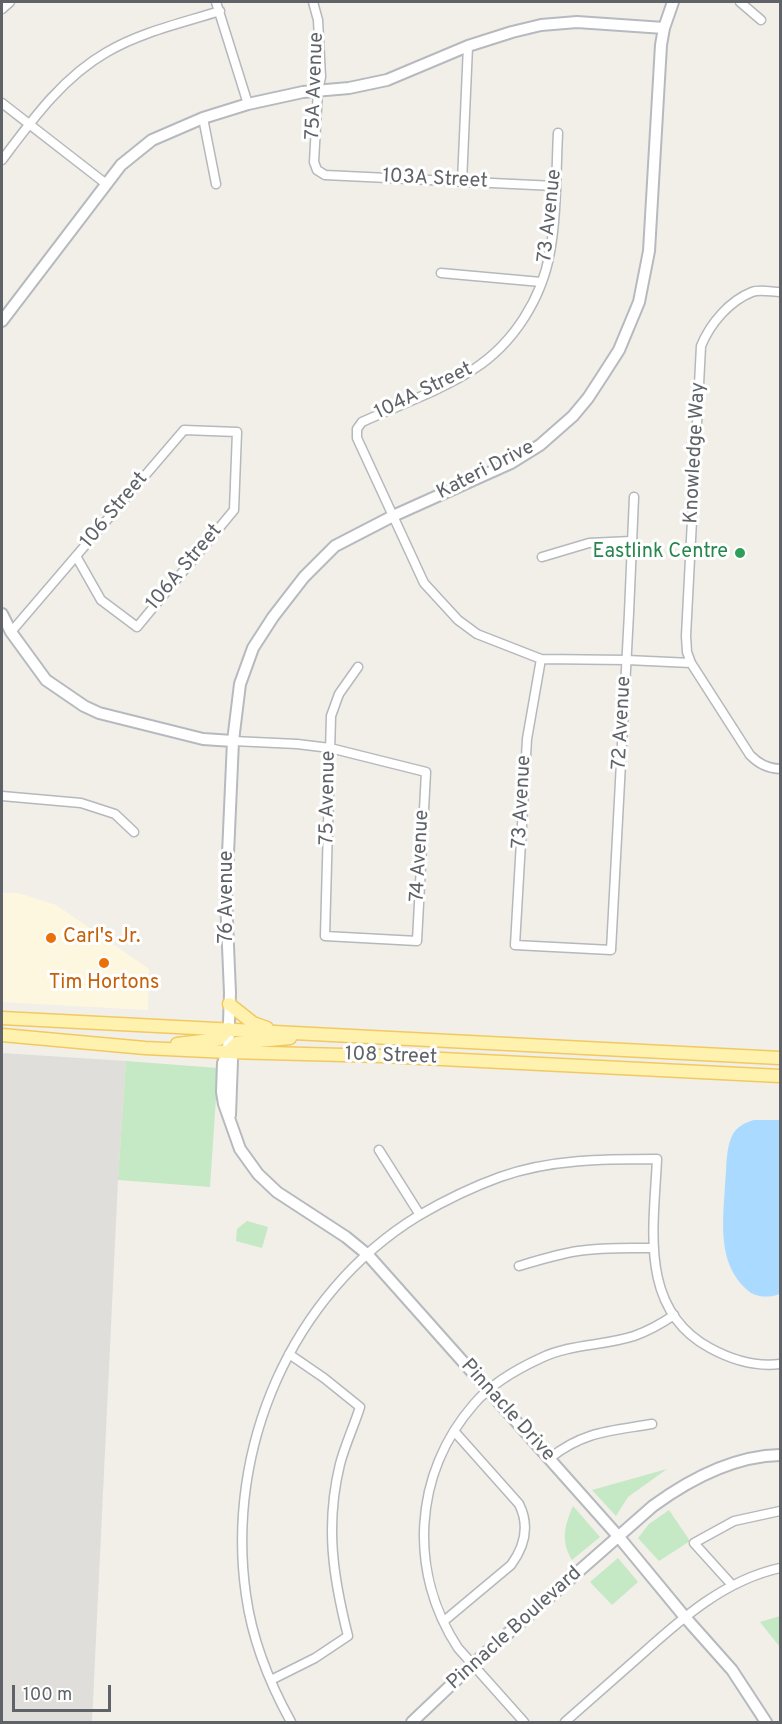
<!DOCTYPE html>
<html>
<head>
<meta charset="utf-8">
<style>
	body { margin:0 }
	#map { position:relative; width:782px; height:1724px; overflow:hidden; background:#f1efe8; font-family:Overpass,sans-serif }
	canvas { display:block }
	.frame { position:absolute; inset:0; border:3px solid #5f6368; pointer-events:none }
	.scale { position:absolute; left:12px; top:1685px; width:99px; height:27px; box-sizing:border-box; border:3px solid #5f6368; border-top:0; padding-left:8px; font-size:18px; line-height:21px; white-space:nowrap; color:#5f6368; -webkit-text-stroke:4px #fff; paint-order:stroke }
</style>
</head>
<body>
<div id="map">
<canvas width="782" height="1724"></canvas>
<div class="frame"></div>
<div class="scale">100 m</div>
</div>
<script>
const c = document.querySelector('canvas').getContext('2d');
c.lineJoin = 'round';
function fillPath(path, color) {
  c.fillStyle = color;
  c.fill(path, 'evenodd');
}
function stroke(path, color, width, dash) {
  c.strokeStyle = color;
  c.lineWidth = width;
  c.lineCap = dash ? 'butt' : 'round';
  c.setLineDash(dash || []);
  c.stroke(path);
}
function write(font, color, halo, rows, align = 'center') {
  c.font = font + ' Overpass,sans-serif';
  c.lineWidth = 6;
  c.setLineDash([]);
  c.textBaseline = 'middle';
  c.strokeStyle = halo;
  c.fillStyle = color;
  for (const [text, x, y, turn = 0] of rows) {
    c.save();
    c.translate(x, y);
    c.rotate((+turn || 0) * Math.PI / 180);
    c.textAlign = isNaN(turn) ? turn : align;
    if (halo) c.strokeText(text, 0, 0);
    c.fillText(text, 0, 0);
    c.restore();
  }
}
const commercial = new Path2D(`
	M2 893H18L56 905 149 969 148 1010 2 1002Z`);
const industrial = new Path2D(`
	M2 1053 126 1061 118 1180 92 1722H2Z`);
const green = new Path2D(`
	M126 1061 218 1068 210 1187 118 1180Z
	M247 1221 268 1227 262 1248 236 1241 237 1229Z
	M667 1469 628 1497 616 1516 592 1490Z
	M573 1506 600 1537 572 1560C560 1540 565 1525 573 1506Z
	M669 1510 690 1541 659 1561 638 1538 649 1524Z
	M618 1558 638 1582 612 1605 590 1582Z
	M780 1616V1647L760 1622Z`);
const water = new Path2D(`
	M754 1120H780V1294C769 1298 755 1298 746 1289 717 1262 723 1221 725 1185 727 1169 725 1144 735 1131 740 1125 747 1122 754 1120Z`);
const street = new Path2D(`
	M216 2 248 104
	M313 2 318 20 321 77 318 90 314 162 317 170 325 175 555 186
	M740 2 761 20
	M2 9 10 2
	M2 103 105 183
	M203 118 216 184
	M558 133C556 172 557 214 550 252 542 298 514 343 474 369 440 391 399 405 362 422L357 429V438L424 583 458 620 477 634 541 659 627 660 691 663
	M2 160C32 120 63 77 107 52 141 32 182 23 220 11
	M462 182 468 46
	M441 273 541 282
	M780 292C772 292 760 289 752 292 729 301 710 324 701 346L686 636 687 652 691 663 750 755C759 764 767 768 780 769
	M542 557 589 543 631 541
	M11 632 184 430 237 432 234 510 137 627 101 600 76 556
	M541 659 527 739 515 945 611 950 629 613 634 497
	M233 741 297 744 330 748 426 772 417 941 325 936 331 716 339 694 358 667
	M2 796 81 803 115 814 134 832
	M379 1150 420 1215
	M519 1266C539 1260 558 1254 578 1251 603 1247 628 1248 653 1248
	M550 1458C584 1431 611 1431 652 1424
	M732 1585 694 1543 734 1521 780 1511
	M444 1621 511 1565C525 1546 530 1526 519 1504L454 1431
	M271 1680 315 1658 348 1636C333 1577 325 1525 340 1464 345 1445 354 1426 360 1407L324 1378 289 1354
	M291 1722C270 1684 252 1639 246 1595 225 1449 291 1294 418 1216 442 1202 475 1186 500 1177 550 1159 605 1159 657 1159 654 1227 638 1309 710 1348 732 1360 756 1367 780 1364
	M524 1722 458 1648C408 1572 413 1474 474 1404 491 1384 517 1369 541 1358 570 1344 603 1346 634 1336 648 1331 661 1324 674 1315
	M565 1722C590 1700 616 1677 641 1655 682 1618 725 1580 780 1568`);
const secondary = new Path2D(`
	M673 2 664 28 661 45 649 251 639 302 619 350 603 375 588 398 573 416 540 445 511 463 393 516 335 546 304 577 273 617 253 648 240 684 233 741 226 899 230 993 228 1052 223 1063 222 1092 224 1104 240 1149 258 1174 277 1192 346 1237 368 1255 618 1536 684 1616 732 1670 766 1722
	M2 321 121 165 152 140 203 118 248 104 303 92 349 88 387 80 468 46 512 32 541 25 577 22 664 28
	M2 614 11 632 46 680 84 706 99 713 203 739 233 741
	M228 1052 232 1060 230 1115
	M412 1722 472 1665 653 1506C690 1479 733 1456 780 1455`);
const primary = new Path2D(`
	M229 1004 253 1023 267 1028
	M2 1018 780 1058
	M2 1035 145 1048 228 1052 382 1056 780 1076
	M177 1044 219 1039 229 1029
	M228 1052 237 1043 290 1038`);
const markers = [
	[740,553,6,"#2e9e5b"],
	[51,938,6,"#e8710a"],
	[104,963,6,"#e8710a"]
];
const streetNames = [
	["75A Avenue",316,86,-88],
	["103A Street",435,180,3],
	["73 Avenue",551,216,-84],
	["104A Street",424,392,-26],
	["Knowledge Way",696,453,-87],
	["Kateri Drive",486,471,-27],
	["106 Street",115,511,-50],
	["106A Street",185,568,-50],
	["72 Avenue",623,723,-87],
	["75 Avenue",329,798,-89],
	["73 Avenue",523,802,-87],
	["74 Avenue",421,856,-87],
	["76 Avenue",228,897,-90],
	["108 Street",391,1057,2],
	["Pinnacle Drive",507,1411,48],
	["Pinnacle Boulevard",515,1629,-42]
];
const leisureNames = [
	["Eastlink Centre",728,553]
];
const foodNames = [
	["Carl's Jr.",63,938],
	["Tim Hortons",104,984,"center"]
];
fillPath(commercial, '#fef7e0');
fillPath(industrial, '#e0deda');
fillPath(green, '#c5e8c5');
fillPath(water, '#aadaff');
stroke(street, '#b5b8bc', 11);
stroke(secondary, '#b6babf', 14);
stroke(primary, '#f2c960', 15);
stroke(street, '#fff', 8);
stroke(secondary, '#fff', 10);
stroke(primary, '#fff2af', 12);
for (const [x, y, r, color] of markers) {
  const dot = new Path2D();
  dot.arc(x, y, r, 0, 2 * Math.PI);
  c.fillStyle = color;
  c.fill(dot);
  stroke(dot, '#fff', 2);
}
write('20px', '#5f6368', '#fff', streetNames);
write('20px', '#27864d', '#fff', leisureNames, 'right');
write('20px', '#c56008', '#fff', foodNames, 'left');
</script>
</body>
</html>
